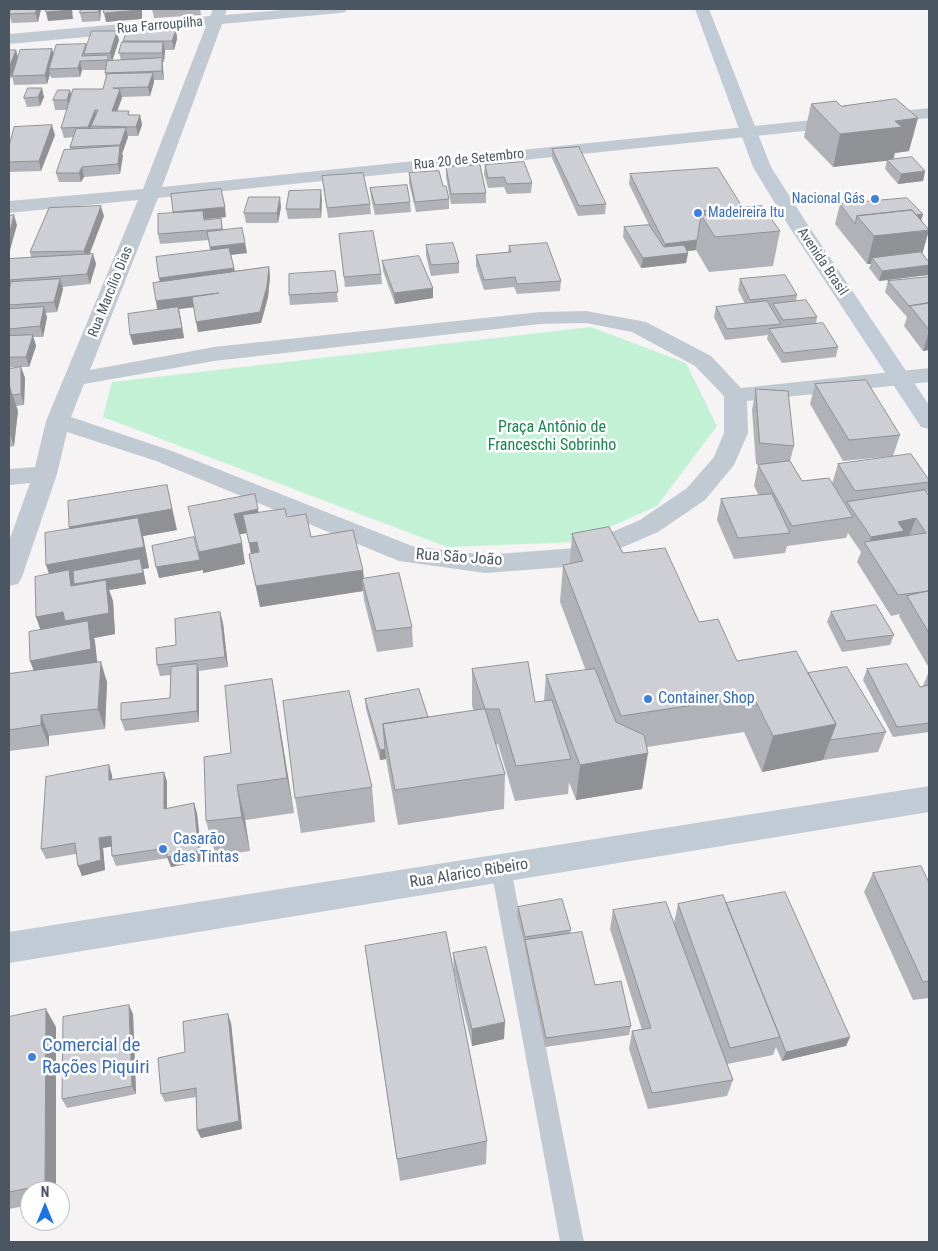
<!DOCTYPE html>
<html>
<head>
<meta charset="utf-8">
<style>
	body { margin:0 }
	#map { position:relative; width:938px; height:1251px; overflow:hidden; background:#f5f3f3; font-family:"Roboto Condensed",sans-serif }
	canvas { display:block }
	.frame { position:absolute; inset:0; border:10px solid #4a5661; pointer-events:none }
	.north { position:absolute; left:20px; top:1181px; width:50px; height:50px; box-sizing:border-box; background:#fff; border:1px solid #b7bbc0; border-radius:50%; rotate:0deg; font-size:14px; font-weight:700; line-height:20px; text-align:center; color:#4a5661 }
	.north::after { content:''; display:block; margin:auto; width:18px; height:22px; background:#1a73e8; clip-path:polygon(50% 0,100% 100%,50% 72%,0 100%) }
</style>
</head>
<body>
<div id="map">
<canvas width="938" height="1251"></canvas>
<div class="frame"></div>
<div class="north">N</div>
</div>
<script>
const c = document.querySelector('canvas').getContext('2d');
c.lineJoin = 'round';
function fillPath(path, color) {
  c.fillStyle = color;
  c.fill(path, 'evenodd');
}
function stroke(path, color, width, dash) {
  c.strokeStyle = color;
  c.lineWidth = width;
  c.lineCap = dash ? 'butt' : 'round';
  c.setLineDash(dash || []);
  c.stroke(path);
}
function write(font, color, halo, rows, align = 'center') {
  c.font = font + ' "Roboto Condensed",sans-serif';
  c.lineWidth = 5;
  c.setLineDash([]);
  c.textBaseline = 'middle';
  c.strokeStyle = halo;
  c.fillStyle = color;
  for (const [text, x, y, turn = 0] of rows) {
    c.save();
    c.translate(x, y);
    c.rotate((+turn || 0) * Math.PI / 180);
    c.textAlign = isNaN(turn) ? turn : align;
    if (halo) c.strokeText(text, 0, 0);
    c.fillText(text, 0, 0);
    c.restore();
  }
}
const green = new Path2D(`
	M591 327 686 363 717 426 657 506 576 542 447 547 103 417 112 382Z`);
const service = new Path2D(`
	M501 861 508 863 511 869 584 1242H560L491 869 494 863Z`);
const minor = new Path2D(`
	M213 9H227L225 15 294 9H347L345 12 340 13 222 24 162 187 929 108V118L158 198 90 370 214 347 540 312 586 311 646 322 711 356 741 388 929 368V382L747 401 748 433 734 465 705 500 658 532 579 566 485 573 399 561 156 461 67 432 57 474 22 577 18 584 9 586V541L30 483 9 485V469L35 467 46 421 138 200 9 213V201L143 189 206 26 9 44V34L210 16ZM586 323 632 332 695 366 724 396V433L714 457 687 488 640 520 575 548 485 555 412 546 172 451 71 417 84 384 214 361 540 324Z`);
const secondary = new Path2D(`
	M695 9H709L771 167 808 225 929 405V429L921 427 788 225 753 167Z
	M929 786V812L9 963V932Z`);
const wall = new Path2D(`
	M11 9H41L38 22 12 23 9 15V17V11L10 13Z
	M81 9H101L100 21 82 22 80 13Z
	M152 9H200L201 15 154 18Z
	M176 30 177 39 174 50H165L164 62H162L164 80H154V82L150 96 122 97 117 111 129 115H140L142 125 138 136H127L128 137 122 154 120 174 84 177 81 182H59L56 173 70 149V147L73 137 64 138 61 128 67 110H55L53 100 70 90 71 95 103 89 106 78 105 73 106 70H82L80 77 51 78 50 74 47 84 14 85 12 76 11 78H9V50H16L18 57 52 49 53 53 86 44V47L119 40 112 61 121 60 119 53 123 41Z
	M44 97 40 106 27 107 24 98Z
	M811 104 841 106 909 151 895 153 893 159 925 171 923 181 898 184 885 169 887 160 833 167 804 137Z
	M55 135 41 171 9 172V143V144Z
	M552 149 606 204 605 214 578 216 552 158Z
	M485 165 532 183 531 193 507 194 504 187 488 188 484 174Z
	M446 167 486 193V203L451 204 446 177Z
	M409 173 443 186 449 199V209L416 212 409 183Z
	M630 174 743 208 780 231 773 266 709 272 696 250 687 251 688 253 686 263 641 268 623 237 624 227 649 225 629 184Z
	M322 176 370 204 371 214 328 218Z
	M370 188 410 202 411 212 375 215 371 198Z
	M322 200 321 218 288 219 286 209Z
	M840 204 923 214 921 220 929 230 922 254 929 262V272L928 275 879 281 869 268 871 264H867L835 224Z
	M281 207 278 223H246L244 213Z
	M158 214 226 217 205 219V220L221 218 223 231 245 243 247 253 231 255 235 271 269 267 270 277 268 297 261 323 198 332 194 307 179 309 184 338 133 345 157 310 156 301 160 282 210 250 209 240 160 244 158 234Z
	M104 216 89 254H93L96 264 90 284 62 287 63 289 57 312 45 313 47 317 43 337H33L36 346 29 367H21L25 378 24 405 16 406 18 411 14 446 9 447V369L21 367H9V259L31 257 30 252Z
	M339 234 381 274 382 284 345 287Z
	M426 245 459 263V273L431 276 426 255Z
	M509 246 561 281 560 291 517 294 514 287 484 290 476 266V255L508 253Z
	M382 261 433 298 395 304 383 271Z
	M335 271 338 302 290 305 289 295Z
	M929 277V350L923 351 904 326 907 317 885 292 888 281Z
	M740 279 797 295 796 301 817 317 816 324 838 347 836 357 782 363 767 339 768 335 725 340 714 317 716 307 745 304 738 290Z
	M815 384 900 435 893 456 843 461 810 404Z
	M756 389 794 446 790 461 802 481 832 484 838 464 929 480V485L927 493 929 496V668L899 616 900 614 891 616 857 562 861 552 848 533 846 538 787 546 785 553 734 559 717 520 721 499 759 496 754 486 758 465 764 464H756L752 410Z
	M259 513 287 517 364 579 412 627 413 647 377 652 364 600 363 591 260 607 253 575 249 554H251L247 533 239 534 245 564 203 573V570L159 578Z
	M177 530 143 536 149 568 143 569 146 584 109 590 113 601 115 634 94 638 95 642 97 662 107 682 105 729 49 736V746L9 751V674L34 671 30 661 41 630 36 617 49 574 45 533Z
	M572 534 623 553 699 622 737 661 808 673 886 732 878 752 823 760 762 772 744 732 647 747 642 789 576 800 569 782 568 794 515 801 498 744 496 745 505 774 504 809 398 825 386 759 380 760 366 709 365 699 428 717 474 711 472 706V669L535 702 544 701 546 675 586 671 560 602 563 565 570 564Z
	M220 612 223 623 228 667 199 671V722L125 731 121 720 170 698 171 675 160 676 157 665 176 645Z
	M831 612 894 635 890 645 842 652 827 622Z
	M867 669 920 687 923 686 929 671V732L893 737 863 680Z
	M272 679 278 715 294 813 245 820 250 851 216 856 206 821 231 753Z
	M164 772 167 782V808L197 813 202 861 171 867 168 858 116 866 112 856 111 846 103 848 105 870 82 876 76 854 46 859 41 849 112 775V780Z
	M372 787 375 822 301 833 295 798Z
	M873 873 929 883V998L913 1000 864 892Z
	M726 903 850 1037 846 1046 782 1061 776 1047 773 1055 727 1064 733 1080 727 1096 648 1109 629 1049 632 1031 642 1030 610 929 613 910 674 923 678 904Z
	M518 907 571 930 570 933 595 985 631 1026 629 1035 545 1047 525 949V946L517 916Z
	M365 946 487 1141 486 1164 400 1181Z
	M453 953 504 1039 472 1046 454 971Z
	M133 1014 136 1094 67 1108 62 1099Z
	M9 1017 56 1027V1191H30V1205L9 1209Z
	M231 1023 242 1129 201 1138 196 1097 165 1102 161 1094 185 1052Z`);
const shadedWall = new Path2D(`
	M37 9H41L38 22 35 13Z
	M72 9 73 19 48 21 46 12Z
	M99 9H101L100 21 99 12Z
	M142 9V19L106 22 104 13Z
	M176 30 177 39 174 50 172 41Z
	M117 31 119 40 112 62 110 53Z
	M163 42 165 51 164 62 162 53Z
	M52 49 55 58 49 69 50 74 47 84 45 75Z
	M16 50 18 59 11 78 9 68Z
	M162 58 163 67 164 80 162 71Z
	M80 61 82 70 80 77 78 68Z
	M153 73 154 82 150 96 148 87Z
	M42 88 44 97 40 106 38 97Z
	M120 89 122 98 114 120 112 111Z
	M70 90 72 99 69 109 67 100Z
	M95 110 97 120 91 126 92 132 90 137 88 127Z
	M140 115 142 125 138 136 136 127Z
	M918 118 909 151 895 153 893 160 833 167 840 134 895 121Z
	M52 125 55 135 41 171 39 161Z
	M126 128 128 137 122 154 120 145Z
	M120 146 123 156 120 174 118 164Z
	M82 167 84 177 81 182 79 173Z
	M925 171 923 181 898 184 901 174Z
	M321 190 322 200 321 218 320 209Z
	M280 197 281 207 278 223 277 213Z
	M101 206 104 216 87 261 84 251Z
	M225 207 226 217 205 219V230L175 222 173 212Z
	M923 214 918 232 929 230 921 258H872L871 264H867L874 236 903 216Z
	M14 215 17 225 9 254V235Z
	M697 240 696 250 664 254 665 244Z
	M245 243 247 253 212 257 210 247Z
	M688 253 686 263 641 268 643 258Z
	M93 254 96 264 90 284 87 274Z
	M929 265 928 275 879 281 882 271Z
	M269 267 270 277 268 297 261 323 198 332 196 322Z
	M234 268 236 279 161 289 159 278Z
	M60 279 63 289 57 312 54 302Z
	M433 288V298L395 304 394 293Z
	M219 293 221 304 179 309 184 338 133 345 130 335 158 312 156 301Z
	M44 307 47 317 43 337 40 326Z
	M929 331V350L923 351Z
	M33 335 36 346 29 367 26 357Z
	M21 367 25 378 24 405 21 394Z
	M9 384 18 411 14 446 9 431Z
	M167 485 177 530 143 536 149 568 143 569 146 584 109 590 113 601 115 634 94 638 95 642 98 670 38 681 30 661 43 637 36 617 78 595 74 584 142 569 73 582 76 591 53 586 46 565 76 548 69 527Z
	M258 509 261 530 243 515 247 533 237 535 234 514Z
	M916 518 908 539 868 548 871 537 898 522Z
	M257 542 260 563 253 564 249 543Z
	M242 543 245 564 203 573V570L159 578 156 567 199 552Z
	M363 570 365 588 362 579 363 591 260 607 256 586Z
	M220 612 223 623 228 667 225 657Z
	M101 662 107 682 105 729 98 709Z
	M197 664 199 675V722L197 711Z
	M272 679 278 715 294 813 287 778Z
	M41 715 49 736V746L41 725Z
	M836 724 823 760 762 772 773 736Z
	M385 749 386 759 380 760V750Z
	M648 753 642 789 576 800 580 765Z
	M109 765 112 775 113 790 109 780Z
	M164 772 167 782V819L164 809Z
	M237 785 245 820 250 851 242 817Z
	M194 803 197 813 202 861 171 867 167 857Z
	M111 836 115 846 103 848 105 870 82 876 78 866 99 838Z
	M129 1005 133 1014 136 1094 132 1086Z
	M46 1009 56 1027V1191H49L45 1185Z
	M228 1014 231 1023 242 1129 201 1138 197 1130Z
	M505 1022 504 1039 472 1046V1029Z
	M850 1037 846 1046 782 1061 786 1052Z`);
const building = new Path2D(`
	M11 9H37L35 13 9 14Z
	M46 9H71V10L46 12Z
	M81 9H99V12L80 13Z
	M104 9H140V10L104 13Z
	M176 30 172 41H123L127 31Z
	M92 31H117L110 53 84 54Z
	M122 42H163L162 53H119Z
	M86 44 82 56 108 55V60L80 61 78 68 49 69 56 45Z
	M52 49 45 75 12 76 20 50Z
	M9 50H16L9 68Z
	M162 58V71L105 73 107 61Z
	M153 73 148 87 113 88 120 89 112 111H129L128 115H140L136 127 91 126 98 110H95L88 127 61 128 73 89H103L107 74Z
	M28 88H42L38 97 24 98Z
	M58 90H70L67 100H53Z
	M896 99 918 118 895 121 902 127 840 134 811 104 836 101 841 106Z
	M52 125 39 161 9 162V146L14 127Z
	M126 128 120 145 70 147 76 129Z
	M120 146 118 164 82 167 79 173H56L64 150Z
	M579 147 606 204 579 206 552 149Z
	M912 157 925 171 901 174 887 160Z
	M524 162 532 183 507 184 504 177 488 178 485 165Z
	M480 165 486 193 451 194 446 167Z
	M718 168 743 208 704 211 703 215H701L697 240 665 244 630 174Z
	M439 171 443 186H446L449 199 415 202 409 173Z
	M363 173 370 204 327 208 322 176Z
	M407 185 410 202 375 205 370 188Z
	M221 189 225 207 173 212 171 194Z
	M321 190 320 209H286L289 191Z
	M249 197H280L277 213H244Z
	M907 198 923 214 916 215 912 210 857 216 855 224 840 204Z
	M101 206 84 251 30 252 49 208Z
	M762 206 780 231 715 237 701 215H706L704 211Z
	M912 210 929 230 874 236 857 216Z
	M203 211 204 220 221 218 222 229 158 234V214Z
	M14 215 9 235V216Z
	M649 225 664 247 684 245 688 253 643 258 624 227Z
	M242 228 245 243 210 247 207 232Z
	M373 231 381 274 344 277 339 234Z
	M453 243 459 263 431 265 426 245Z
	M547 243 561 281 517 284 515 277 484 280 476 255 511 252 509 246Z
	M229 248 234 268 159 278 156 257Z
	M921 252 929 262V265L882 271 872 258Z
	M93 254 87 274 9 280V259Z
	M419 256 433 288 394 293 382 261Z
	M269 267 267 286 260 312 196 322 192 297 219 293 156 301 153 283Z
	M335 271 338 292 289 295V274Z
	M785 275 797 295 750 300 740 279Z
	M929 277V303L910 306V307L888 281Z
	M60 279 54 302 9 305V290L11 282Z
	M806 300 817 317 783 320 773 304Z
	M767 301 781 324 727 329 716 307Z
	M929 303V330L910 306Z
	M44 307 40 326 9 329V309Z
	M178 307 182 328 130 335 128 314Z
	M823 323 838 347 784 353 769 329Z
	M33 335 26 357H9V336Z
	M21 367V394L12 395 9 384V369Z
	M866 380 900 435 849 440 815 384Z
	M756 389 788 391 794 446 760 443Z
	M911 454 929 480V482L855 491 838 464Z
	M790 461 802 481 829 478 853 517 792 526 758 465Z
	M167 485 172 509 69 527 68 501Z
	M925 490 929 496V591L898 595 864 542 926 533 916 518 898 522 904 531 871 537 847 502Z
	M255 494 258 509 234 514 242 543 199 552 188 507Z
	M772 494 790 533 738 538 721 499Z
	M285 509 287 517 306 514 311 537 353 530 363 570 256 586 249 554 259 552 257 542 249 543 243 515Z
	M138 518 144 547 46 565 45 533Z
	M609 527 623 553 665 548 699 622 718 619 737 661 796 651 836 724 773 736 753 696 621 716 563 565 583 561 572 534Z
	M194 537 200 560 156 567 152 546Z
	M140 559 143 573 74 584 73 571Z
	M69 570 71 586 106 580 109 613 65 621 63 612 36 617 35 577Z
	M399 573 412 627 376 631 362 579Z
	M929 591V633L907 596Z
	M876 605 894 635 846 641 831 612Z
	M220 612 225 657 157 665 156 648 176 645 175 619Z
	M88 621 91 649 30 661 29 632Z
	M101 662 98 709 41 715V725L9 730V674Z
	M528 662 535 702 552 700 571 759 516 766 499 709H485L472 669Z
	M197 664V711L121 720V703L170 698 171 667Z
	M907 664 920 687 929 685V723L897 727 867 669Z
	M847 667 886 732 830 740 836 724 808 673Z
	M595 669 616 722 644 735 648 753 580 765 546 675Z
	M272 679 287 778 237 785 242 817 206 821 204 757 231 753 225 686Z
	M419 689 428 717 383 724 385 749 380 750 365 699Z
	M349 691 372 787 295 798 283 701Z
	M485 709 505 774 395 790 383 724Z
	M109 765V780L164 772V809L194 803 199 851 167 857V848L112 856 111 836 99 838 101 860 78 866 75 843 41 849 46 777Z
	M921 866 929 883V981L923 982 873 873Z
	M785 892 850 1037 786 1052 726 903Z
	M723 895 780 1037 730 1048 678 904Z
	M562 899 571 930 525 937 518 907Z
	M666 902 733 1080 652 1093 632 1031 651 1028 613 910Z
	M446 932 487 1141 397 1159 365 946Z
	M582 932 595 985 621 981 631 1026 546 1038 525 940Z
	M486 947 505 1022 472 1029 453 953Z
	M129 1005 132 1086 62 1099 63 1017Z
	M46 1009 45 1185 9 1192V1017Z
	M228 1014 239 1121 197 1130 196 1088 161 1094 158 1058 185 1052 183 1022Z`);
const markers = [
	[875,199,5,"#3f7fe0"],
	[698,213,5,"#3f7fe0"],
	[648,699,5,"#3f7fe0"],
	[163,849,5,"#3f7fe0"],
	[32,1057,5,"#3f7fe0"]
];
const farStreetnames = [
	["Rua Farroupilha",160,26,-5],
	["Rua 20 de Setembro",469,160,-6],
	["Avenida Brasil",822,262,56],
	["Rua Marcílio Dias",111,292,-68]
];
const farShopnames = [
	["Nacional Gás",865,199],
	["Madeireira Itu",708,213,"left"]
];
const parkNames = [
	["Praça Antônio de",552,428],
	["Franceschi Sobrinho",552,446]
];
const streetNames = [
	["Rua São João",459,558,4],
	["Rua Alarico Ribeiro",469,874,-9]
];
const shopNames = [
	["Container Shop",658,699],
	["Casarão",173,840],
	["das Tintas",173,858]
];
const nearShopnames = [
	["Comercial de",42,1046],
	["Rações Piquiri",42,1068]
];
fillPath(green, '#c3f1d5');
fillPath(service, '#c1cad2');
fillPath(minor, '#c1cad2');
fillPath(secondary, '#c1cbd6');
fillPath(wall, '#b0b2b7');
fillPath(shadedWall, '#909195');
fillPath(building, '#cdcfd5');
stroke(building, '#909195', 1);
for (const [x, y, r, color] of markers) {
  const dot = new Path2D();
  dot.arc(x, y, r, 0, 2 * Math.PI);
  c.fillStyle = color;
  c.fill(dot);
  stroke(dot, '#fff', 2);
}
write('14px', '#4a5661', '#fff', farStreetnames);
write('14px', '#366cbe', '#fff', farShopnames, 'right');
write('16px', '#17864f', '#fff', parkNames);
write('16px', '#4a5661', '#fff', streetNames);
write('16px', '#366cbe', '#fff', shopNames, 'left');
write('19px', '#366cbe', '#fff', nearShopnames, 'left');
</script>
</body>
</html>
